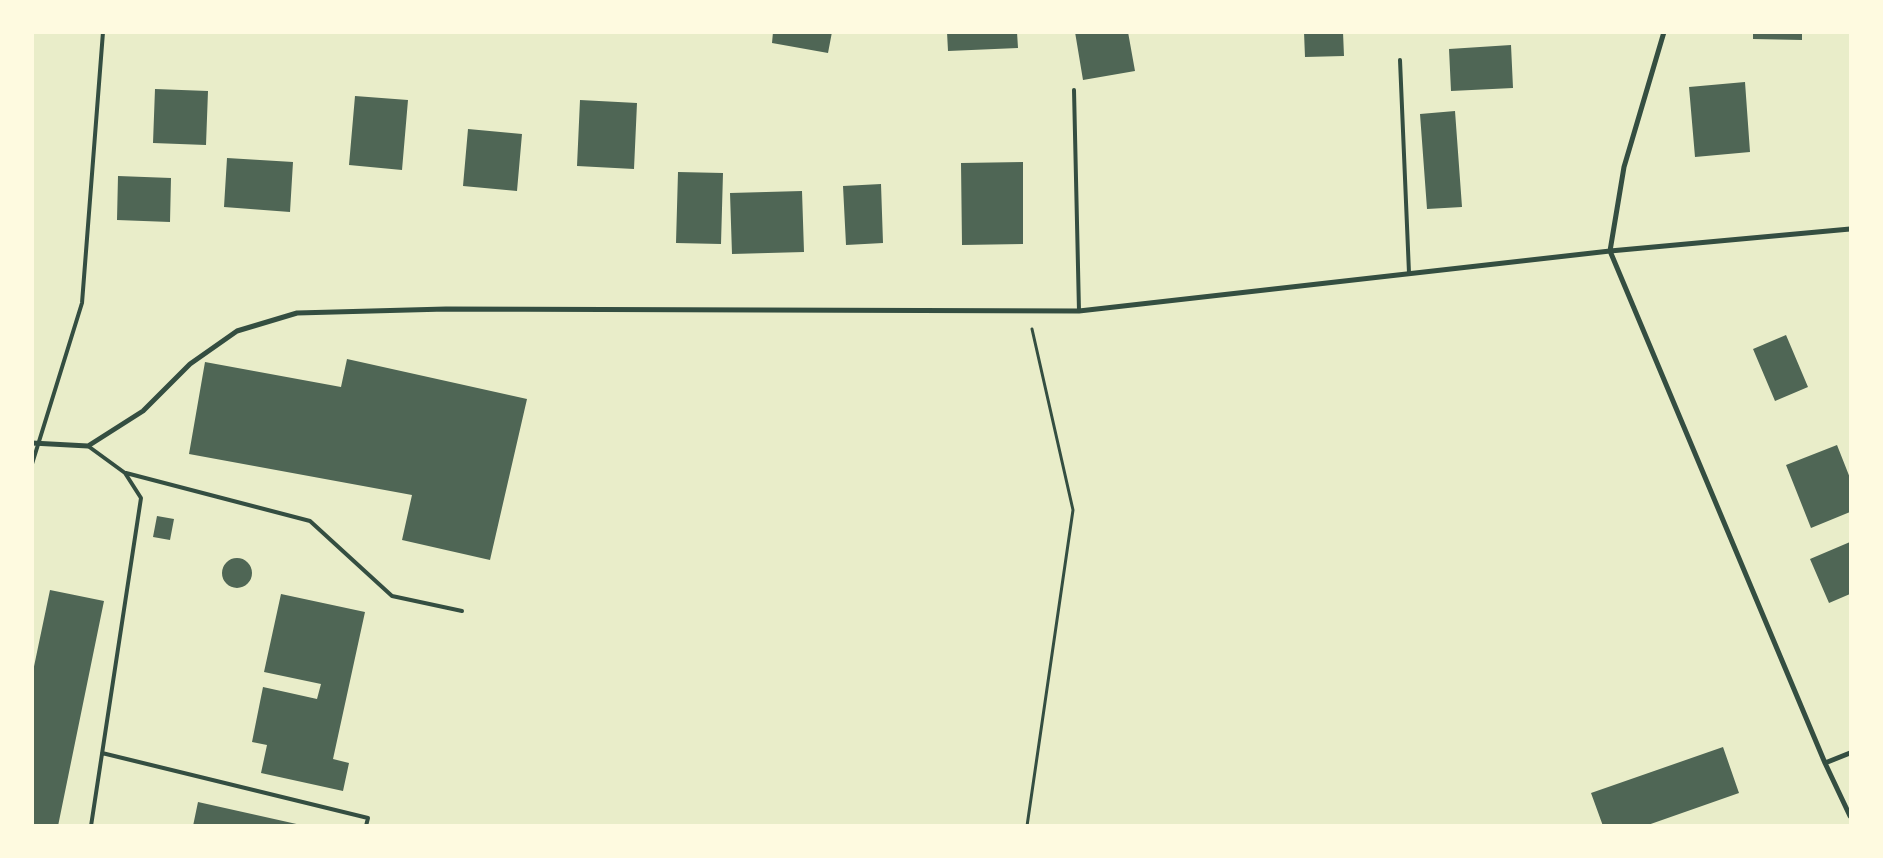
<!DOCTYPE html>
<html>
<head>
<meta charset="utf-8">
<style>
	body { margin:0 }
	#map { position:relative; width:1883px; height:858px; overflow:hidden; background:#e9edc9; font-family:"Nunito Sans",sans-serif }
	canvas { display:block }
	.frame { position:absolute; inset:0; border:34px solid #fefae0; pointer-events:none }
</style>
</head>
<body>
<div id="map">
<canvas width="1883" height="858"></canvas>
<div class="frame"></div>
</div>
<script>
const c = document.querySelector('canvas').getContext('2d');
c.lineJoin = 'round';
function fillPath(path, color) {
  c.fillStyle = color;
  c.fill(path, 'evenodd');
}
function stroke(path, color, width, dash) {
  c.strokeStyle = color;
  c.lineWidth = width;
  c.lineCap = dash ? 'butt' : 'round';
  c.setLineDash(dash || []);
  c.stroke(path);
}
const building = new Path2D(`
	M773 32H832L828 53 772 43Z
	M947 32H1017L1018 48 948 51Z
	M1075 32H1128L1135 71 1083 80Z
	M1304 32H1343L1344 56 1305 57Z
	M1753 32H1802V40L1753 39Z
	M1511 45 1513 88 1451 91 1449 49Z
	M1745 82 1750 152 1695 157 1689 87Z
	M155 89 208 91 206 145 153 143Z
	M355 96 408 100 402 170 349 165Z
	M580 100 637 103 634 169 577 166Z
	M1455 111 1462 207 1427 209 1420 114Z
	M468 129 522 134 517 191 463 186Z
	M227 158 293 162 290 212 224 207Z
	M1023 162V244L962 245 961 163Z
	M678 172 723 173 721 244 676 243Z
	M118 176 171 178 170 222 117 220Z
	M881 184 883 243 846 245 843 186Z
	M802 191 804 252 732 254 730 193Z
	M1786 335 1808 387 1775 401 1753 349Z
	M347 359 527 399 490 560 402 540 412 495 189 454 205 362 341 387Z
	M1837 445 1850 478V512L1811 528 1786 465Z
	M157 516 174 519 170 540 153 537Z
	M1850 542V594L1829 603 1810 559Z
	M222 573a15 15 0 1 1 30 0a15 15 0 1 1-30 0Z
	M50 590 104 601 58 826H32V676Z
	M281 594 365 612 333 759 349 763 343 791 261 773 267 745 252 742 263 687 317 699 321 684 264 672Z
	M1723 747 1739 793 1645 826H1603L1591 793Z
	M198 802 301 825V826H193Z`);
const path = new Path2D(`
	M1027 826 1073 510 1032 329`);
const service = new Path2D(`
	M1400 60 1409 273
	M1074 90 1079 311
	M88 446 125 473 141 498 91 826
	M32 464 82 303 103 32
	M126 473 310 521 392 596 462 611
	M102 753 368 818 366 826`);
const minor = new Path2D(`
	M1664 32 1624 167 1610 251 1825 763 1850 816
	M32 443 88 446 143 411 190 364 237 331 297 313 446 309 1079 311 1610 251 1850 229
	M1825 763 1850 753`);
fillPath(building, '#4f6655');
stroke(path, '#344e41', 3);
stroke(service, '#344e41', 4);
stroke(minor, '#344e41', 5);
</script>
</body>
</html>
